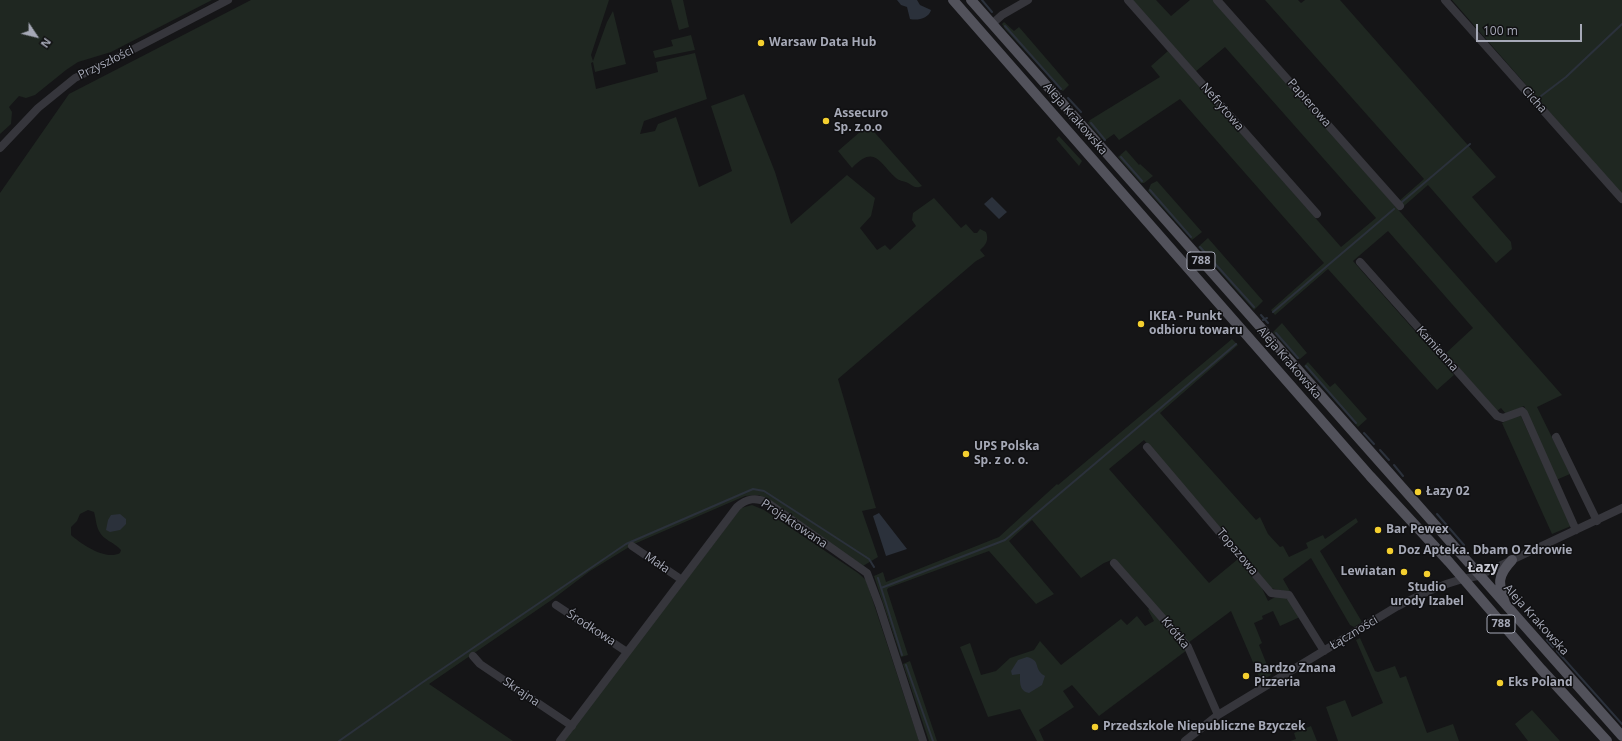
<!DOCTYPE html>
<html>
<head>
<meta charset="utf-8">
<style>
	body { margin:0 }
	#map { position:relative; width:1622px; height:741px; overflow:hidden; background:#151517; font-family:"Open Sans",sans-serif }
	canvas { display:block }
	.north { position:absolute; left:16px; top:16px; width:40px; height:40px; -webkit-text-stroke:3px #101012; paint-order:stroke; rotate:125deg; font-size:11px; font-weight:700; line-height:16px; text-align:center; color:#a6a9b7 }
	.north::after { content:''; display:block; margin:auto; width:14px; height:18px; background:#a6a9b7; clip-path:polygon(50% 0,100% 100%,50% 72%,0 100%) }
	.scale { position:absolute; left:1476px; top:24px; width:106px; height:18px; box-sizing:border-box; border:2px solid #a6a9b7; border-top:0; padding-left:5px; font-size:12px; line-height:14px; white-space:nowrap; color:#a6a9b7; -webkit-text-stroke:3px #101012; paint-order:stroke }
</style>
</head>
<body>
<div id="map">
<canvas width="1622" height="741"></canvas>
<div class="north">N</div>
<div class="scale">100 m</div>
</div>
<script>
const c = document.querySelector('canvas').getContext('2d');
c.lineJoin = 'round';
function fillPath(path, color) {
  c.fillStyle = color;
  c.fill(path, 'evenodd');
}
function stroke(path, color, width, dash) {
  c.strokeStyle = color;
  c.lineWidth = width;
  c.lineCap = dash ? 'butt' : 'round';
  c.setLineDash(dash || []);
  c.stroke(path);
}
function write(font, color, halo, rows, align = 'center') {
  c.font = font + ' "Open Sans",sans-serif';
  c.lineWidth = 3;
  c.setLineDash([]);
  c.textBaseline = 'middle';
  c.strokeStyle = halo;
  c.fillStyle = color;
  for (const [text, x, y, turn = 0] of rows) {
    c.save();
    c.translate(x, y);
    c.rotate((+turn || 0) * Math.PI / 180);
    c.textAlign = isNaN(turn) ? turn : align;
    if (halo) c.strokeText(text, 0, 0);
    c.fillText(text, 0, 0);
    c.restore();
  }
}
const green = new Path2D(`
	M0 0H212L111 52 78 62 66 70 35 95 26 98 19 96 9 107 12 112 11 124 0 134Z
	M251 0H609L591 55 593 61 607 22 613 11 626 64 595 72 593 62 591 63 596 89 658 72 656 62 695 53 707 99 644 121 640 134 655 131 658 124 676 117 699 187 732 171 711 106 744 94 775 172 791 224 847 175 875 198 871 216 860 228 877 250 885 245 890 250 916 226 912 220 913 213 934 198 961 228 966 224 974 233H977L980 229 986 232C989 240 986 245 980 250L985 256 976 261 838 379 876 508 862 511 878 557 863 566 759 495 745 496 634 544 590 571 553 599 429 684 513 741H0V193L69 94ZM88 510 94 512C96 519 96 525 99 531 103 540 114 542 121 550L120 553C106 561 81 544 71 535V527L77 521 80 514Z
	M671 0H683L689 27 679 30Z
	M1132 0H1156L1171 16 1190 0H1221L1394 205 1562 395 1537 407 1570 474 1556 480 1524 406 1506 414 1501 408 1497 411 1446 353 1473 328 1388 231 1353 261 1454 375 1437 390 1328 269 1275 315 1271 310 1324 263 1180 99 1119 140 1114 134 1104 141 1088 123 1090 120 1160 77 1151 66 1168 51 1341 247 1376 218 1225 47 1195 72Z
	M1265 0H1298L1301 3 1305 0H1340L1496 177 1472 197 1511 242 1512 249 1496 263 1428 185 1404 206 1399 201 1424 179Z
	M1452 0H1622V195Z
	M1004 22 1014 31 1019 27 1069 85 1063 91 1061 90 1005 29 1002 24Z
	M691 35 695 50 655 58 653 51 673 46 671 40Z
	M868 125 922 186C916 189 913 186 908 183 904 181 899 181 896 178 879 163 875 144 852 168L838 151Z
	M1059 136 1082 161 1079 166 1056 139Z
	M1126 150 1139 165 1140 164 1153 176 1144 183H1141L1118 157Z
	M1157 181 1202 232 1192 240 1148 191 1151 184Z
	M1208 238 1263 301 1254 310 1198 247Z
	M1282 323 1307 353 1300 359H1297L1273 332Z
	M1232 339 1238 345 1160 413 1256 520 1260 517 1268 534 1280 547 1283 546 1289 557 1308 548 1306 543 1323 535 1325 539 1356 518 1358 522 1320 551 1362 622 1354 627 1350 625 1311 558 1283 579 1291 593 1270 588 1232 541 1144 440 1109 469 1209 583 1238 559 1260 584 1268 601 1279 595 1288 597 1300 617 1280 626 1273 611 1262 616 1263 619 1254 623 1262 643 1259 645 1271 675 1261 681 1231 611 1188 643 1114 559 1104 563 1081 578 1032 520 1009 541 1054 594 1036 604 989 551 888 588 887 590 908 655 901 657 874 576 883 572 886 582 999 537 1057 484 1058 485Z
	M1308 362 1330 387 1335 383 1367 419 1358 427 1304 366Z
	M1520 414 1571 526 1552 534 1502 423Z
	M752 505 764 510 858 573 866 580 919 741H563L741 508Z
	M1150 608 1187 650 1099 716 1072 685 1063 691 1074 707 1039 730 1044 741H1037L1020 709 988 717 960 647 970 643 981 675 996 671 1010 658 1034 650 1040 641 1061 665 1121 619 1127 625 1137 616 1145 626 1154 621 1148 610Z
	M1360 638 1375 671 1378 672 1395 666 1400 678 1406 676 1427 733 1453 724 1459 741H1338L1326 707 1345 700 1352 717 1383 703 1356 640Z
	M910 661 937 741H929L903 664Z
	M1532 710 1560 741H1528L1515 724Z
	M1311 726 1317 741H1290L1296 739 1294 733Z`);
const water = new Path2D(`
	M897 0H917L920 5 931 10C929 18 918 21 910 19L907 7 901 5Z
	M992 197 1007 212 999 219 984 204Z
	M879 513 907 549 886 556 873 516Z
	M120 514 126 519V524L120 530 110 532 106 530 108 520 111 515Z
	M1027 657C1039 660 1035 665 1040 672 1041 674 1044 675 1045 676L1042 685 1029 693C1019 691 1020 682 1020 674L1012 675 1011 671 1018 660Z`);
const stream = new Path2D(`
	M982 0 992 12
	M1005 26 1061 89
	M1541 96 1566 77 1622 24
	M1068 98 1081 112
	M1091 123 1105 140
	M1121 157 1142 181
	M1150 190 1191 237
	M1402 202 1470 144
	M1200 247 1254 307
	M1273 312 1394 209
	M1261 315 1268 323
	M1263 320 1267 318
	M1276 333 1298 358
	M1306 366 1356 423
	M1364 433 1374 444
	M1380 450 1389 460
	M1394 465 1403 476
	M1437 514 1464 545
	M878 578 902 655
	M881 588 1005 540 1236 344
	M1547 640 1553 647
	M1557 651 1622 724
	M906 665 933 741
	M339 741 423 682 626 544 753 489 764 491 869 559 874 567`);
const minor = new Path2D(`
	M1128 0 1317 214
	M1217 0 1400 206
	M1445 0 1622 199
	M992 24 1002 15 1028 0
	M0 148 38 108 75 78 126 53 228 0
	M1360 262 1497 416 1503 418 1522 411 1524 413 1576 530
	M1556 437 1597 521
	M1147 447 1271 593 1289 595 1324 651
	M632 546 682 580
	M1114 563 1188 647 1218 715
	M556 605 627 652
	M473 656 480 664 572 726
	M560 741 737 507C747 498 756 497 768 503L867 573 879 605 923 741
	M1185 741 1218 715 1396 607C1422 594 1449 580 1478 576L1622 508`);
const major = new Path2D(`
	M953 0 1370 476 1449 562 1541 669 1607 741
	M971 0 1622 736
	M1505 603C1498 583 1497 576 1512 560`);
const markers = [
	[761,43,4,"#f4cf2f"],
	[826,121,4,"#f4cf2f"],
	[1141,324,4,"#f4cf2f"],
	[966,454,4,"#f4cf2f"],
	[1418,492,4,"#f4cf2f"],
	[1378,530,4,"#f4cf2f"],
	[1390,551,4,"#f4cf2f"],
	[1404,572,4,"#f4cf2f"],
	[1427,574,4,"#f4cf2f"],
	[1246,676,4,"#f4cf2f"],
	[1500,683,4,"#f4cf2f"],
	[1095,727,4,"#f4cf2f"]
];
const shields = [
	[1201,261,28],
	[1501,624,28]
];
const shieldNames = [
	["788",1201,261],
	["788",1501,624]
];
const poiNames = [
	["Warsaw Data Hub",769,43],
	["Assecuro",834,114],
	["Sp. z.o.o",834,128],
	["IKEA - Punkt",1149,317],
	["odbioru towaru",1149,331],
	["UPS Polska",974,447],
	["Sp. z o. o.",974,461],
	["Łazy 02",1426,492],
	["Bar Pewex",1386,530],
	["Doz Apteka. Dbam O Zdrowie",1398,551],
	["Lewiatan",1396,572,"right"],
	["Studio",1427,588,"center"],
	["urody Izabel",1427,602,"center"],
	["Bardzo Znana",1254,669],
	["Pizzeria",1254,683],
	["Eks Poland",1508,683],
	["Przedszkole Niepubliczne Bzyczek",1103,727]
];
const streetNames = [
	["Przyszłości",106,63,-26],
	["Cicha",1534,100,48],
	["Papierowa",1309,103,49],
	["Nefrytowa",1222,107,49],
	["Aleja Krakowska",1075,119,49],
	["Kamienna",1437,349,48],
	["Aleja Krakowska",1289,363,49],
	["Projektowana",794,524,34],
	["Topazowa",1237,552,50],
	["Mała",657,563,34],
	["Aleja Krakowska",1536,620,48],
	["Środkowa",591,628,33],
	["Krótka",1175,633,51],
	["Łączności",1354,633,-31],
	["Skrajna",521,692,34]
];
const quarterNames = [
	["Łazy",1483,568]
];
fillPath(green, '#1f2721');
fillPath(water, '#2b313b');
stroke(stream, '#2b313b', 2);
stroke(minor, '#36363c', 8);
stroke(major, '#52525b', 10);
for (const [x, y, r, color] of markers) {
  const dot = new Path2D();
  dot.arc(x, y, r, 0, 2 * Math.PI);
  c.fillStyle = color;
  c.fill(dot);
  stroke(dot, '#101012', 1.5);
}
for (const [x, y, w] of shields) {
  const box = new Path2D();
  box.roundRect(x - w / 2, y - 9, w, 18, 3);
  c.fillStyle = '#101012';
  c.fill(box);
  stroke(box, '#a6a9b7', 1);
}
write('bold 11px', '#a6a9b7', null, shieldNames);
write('bold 12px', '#a6a9b7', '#101012', poiNames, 'left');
write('12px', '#a6a9b7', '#101012', streetNames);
write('bold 14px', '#c8c9d3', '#101012', quarterNames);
</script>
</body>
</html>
